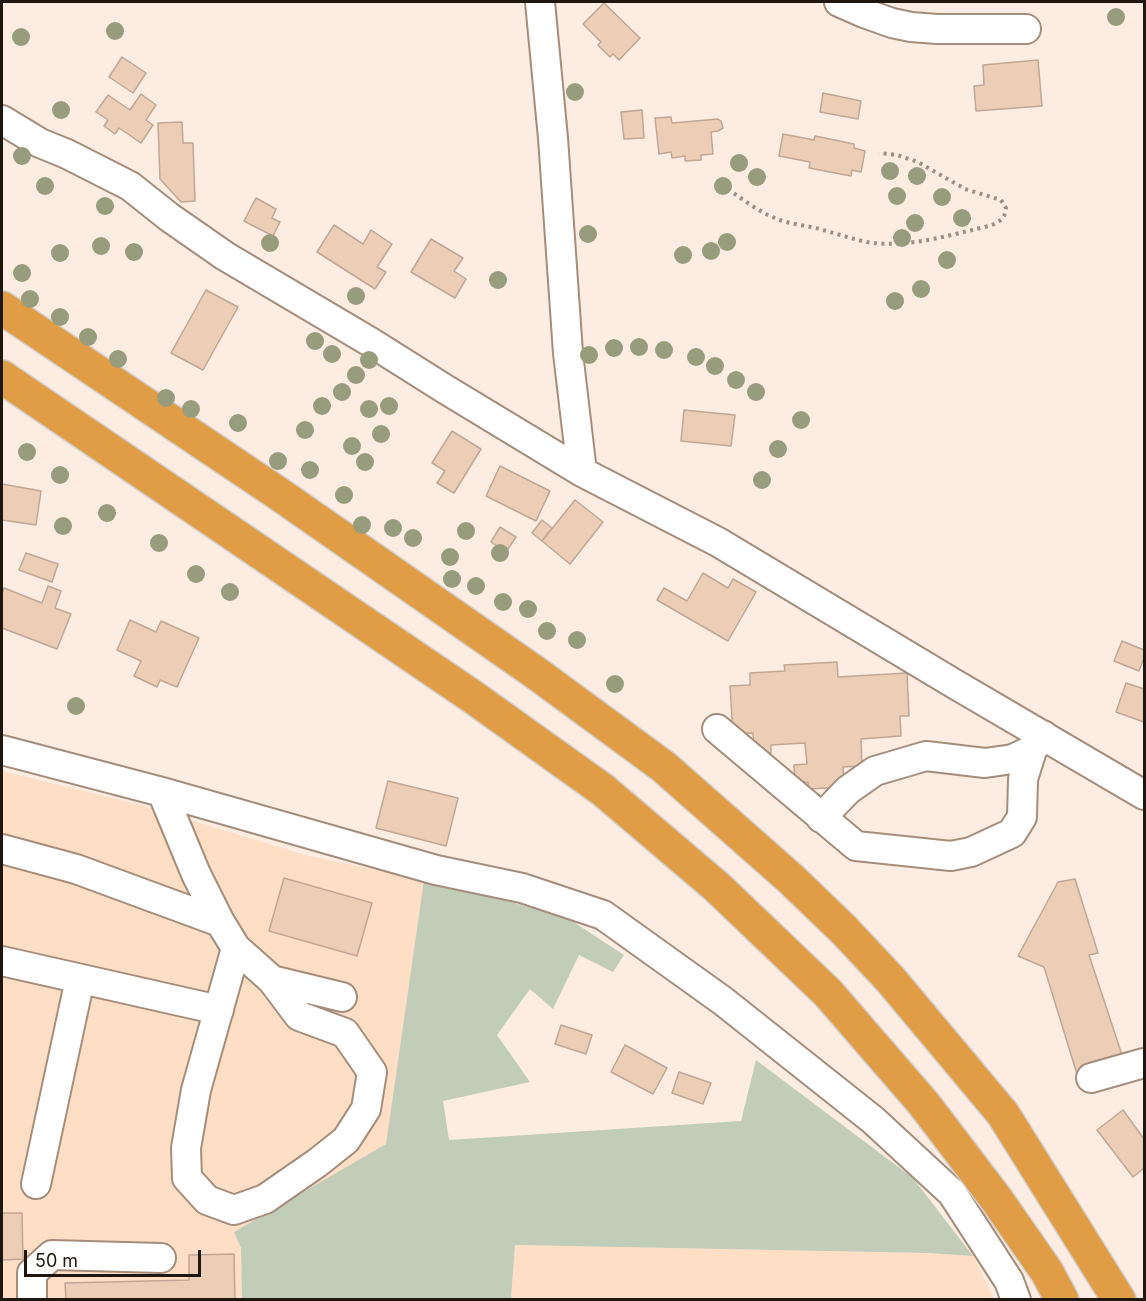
<!DOCTYPE html>
<html>
<head>
<meta charset="utf-8">
<style>
	body { margin:0 }
	#map { position:relative; width:1146px; height:1301px; overflow:hidden; background:#fcece1; font-family:Inter,sans-serif }
	canvas { display:block }
	.frame { position:absolute; inset:0; border:3px solid #1f160f; pointer-events:none }
	.scale { position:absolute; left:24px; top:1250px; width:177px; height:27px; box-sizing:border-box; border:3px solid #1f160f; border-top:0; padding-left:8px; font-size:18px; line-height:21px; white-space:nowrap; color:#1f160f; -webkit-text-stroke:4px #fff; paint-order:stroke }
</style>
</head>
<body>
<div id="map">
<canvas width="1146" height="1301"></canvas>
<div class="frame"></div>
<div class="scale">50 m</div>
</div>
<script>
const c = document.querySelector('canvas').getContext('2d');
c.lineJoin = 'round';
function fillPath(path, color) {
  c.fillStyle = color;
  c.fill(path, 'evenodd');
}
function stroke(path, color, width, dash) {
  c.strokeStyle = color;
  c.lineWidth = width;
  c.lineCap = dash ? 'butt' : 'round';
  c.setLineDash(dash || []);
  c.stroke(path);
}
const built = new Path2D(`
	M2 771 141 805 305 855 424 880 386 1144 234 1232 241 1247 242 1299 2 1300Z
	M515 1245 927 1253 973 1256 994 1299 511 1300Z`);
const green = new Path2D(`
	M424 880 501 899 569 919 624 955 613 972 579 955 553 1009 530 989 497 1035 530 1082 443 1101 449 1140 741 1121 756 1060 913 1178 973 1256 927 1253 515 1245 511 1299 242 1300 241 1248 234 1232 386 1144Z`);
const building = new Path2D(`
	M604 3 640 38 619 60 613 54 610 57 598 45 601 42 583 24Z
	M122 57 146 73 133 93 109 77Z
	M1038 60 1042 106 976 111 974 86 984 85 983 65Z
	M823 93 861 101 858 119 820 112Z
	M141 94 156 105 146 120 153 125 141 143 119 128 115 134 104 126 108 120 96 112 108 95 130 110Z
	M642 110 644 138 624 139 621 112Z
	M671 117 672 123 718 119 721 121 723 128 718 131 711 132 713 154 701 155V160L685 161V156L672 158 671 152 659 154 655 118Z
	M182 122 183 143H193L195 201 181 202 160 179 158 123Z
	M783 134 814 140 815 136 854 144V148L865 151 861 172 852 170 851 176 809 168 810 162 779 156Z
	M256 198 276 209 272 218 280 222 273 236 244 221Z
	M334 225 363 244 371 230 392 244 377 267 386 272 375 289 317 252Z
	M431 239 463 258 454 271 466 279 455 298 411 272Z
	M206 290 238 307 203 370 171 353Z
	M684 410 735 415 731 446 681 441Z
	M452 431 481 449 454 493 437 483 445 471 432 463Z
	M500 466 550 491 536 521 486 496Z
	M2 484 41 491 36 525 2 520Z
	M575 500 603 522 570 564 542 541Z
	M542 520 552 528 542 541 532 533Z
	M500 527 516 537 506 552 491 542Z
	M26 553 58 564 52 582 19 570Z
	M703 573 728 588 733 579 756 592 728 641 657 600 664 588 687 601Z
	M48 586 61 591 55 608 71 614 57 649 2 628V594L4 588 42 603Z
	M130 620 156 632 161 621 199 638 177 687 160 680 157 687 134 676 141 661 117 650Z
	M1122 641 1144 650V658L1139 671 1114 661Z
	M837 662 838 677 907 673 909 716H900L901 736 861 739 862 766 843 767 844 787 808 789V782H795L794 765 807 764 805 743 771 745V753L754 754 753 733 733 734 730 686 750 685V673L785 671 784 665Z
	M1126 683 1144 689V722L1116 712Z
	M388 781 458 798 446 846 376 828Z
	M284 878 372 903 357 956 269 931Z
	M1075 879 1098 953 1089 955 1124 1061 1077 1074 1044 967 1018 956 1058 882Z
	M561 1025 592 1035 586 1054 555 1044Z
	M625 1045 667 1068 653 1094 611 1072Z
	M679 1072 711 1083 703 1104 672 1093Z
	M1123 1110 1144 1139V1168L1133 1177 1097 1130Z
	M2 1213H22L23 1259 2 1260Z
	M234 1254 235 1300H66L65 1283 189 1280V1255Z`);
const path = new Path2D(`
	M728 189C745 201 763 215 783 221 796 225 810 226 823 230 838 234 852 239 867 242 901 248 939 238 972 230 986 226 1005 226 1006 208L1001 200 965 189 918 162 897 155 879 153`);
const minor = new Path2D(`
	M540 2 553 138 568 353 582 472
	M839 2 864 13 892 23 911 27 937 29H1026
	M2 120 40 143 67 154 130 186 169 217 225 256 372 343 445 389 582 472 718 542 953 683 1144 795
	M717 729 856 846 951 856 971 852 1012 833 1022 817 1023 779 1032 750 1043 735
	M2 750 162 792 436 870 522 888 603 915 723 1001 873 1120 952 1193 1009 1281 1016 1300
	M162 792 196 874 220 922 236 948 272 980 342 997
	M821 818 848 790 875 771 926 756 985 763 1013 759 1032 750
	M2 849 76 869 220 922
	M236 948 196 1090 186 1148 187 1178 207 1200 234 1210 265 1199 317 1163 346 1140 366 1109 372 1072 345 1033 299 1016 272 980
	M2 961 219 1010
	M1091 1078 1144 1063
	M36 1184 80 979
	M32 1300V1273L52 1255 161 1258`);
const highway = new Path2D(`
	M2 308 279 494 536 673 664 767 791 879 844 930 890 979 1003 1114 1119 1300
	M2 377 473 697 603 790 717 887 828 993 924 1104 997 1200 1047 1272 1062 1300`);
const trees = [
	[1116,17],
	[115,31],
	[21,37],
	[575,92],
	[61,110],
	[22,156],
	[739,163],
	[890,171],
	[917,176],
	[757,177],
	[45,186],
	[723,186],
	[897,196],
	[942,197],
	[105,206],
	[962,218],
	[915,223],
	[588,234],
	[902,238],
	[727,242],
	[270,243],
	[101,246],
	[711,251],
	[134,252],
	[60,253],
	[683,255],
	[947,260],
	[22,273],
	[498,280],
	[921,289],
	[356,296],
	[30,299],
	[895,301],
	[60,317],
	[88,337],
	[315,341],
	[639,347],
	[614,348],
	[664,350],
	[332,354],
	[589,355],
	[696,357],
	[118,359],
	[369,360],
	[715,366],
	[356,375],
	[736,380],
	[342,392],
	[756,392],
	[166,398],
	[322,406],
	[389,406],
	[191,409],
	[369,409],
	[801,420],
	[238,423],
	[305,430],
	[381,434],
	[352,446],
	[778,449],
	[27,452],
	[278,461],
	[365,462],
	[310,470],
	[60,475],
	[762,480],
	[344,495],
	[107,513],
	[362,525],
	[63,526],
	[393,528],
	[466,531],
	[413,538],
	[159,543],
	[500,553],
	[450,557],
	[196,574],
	[452,579],
	[476,586],
	[230,592],
	[503,602],
	[528,609],
	[547,631],
	[577,640],
	[615,684],
	[76,706]
];
fillPath(built, '#ffdec6');
fillPath(green, '#c2cdb9');
fillPath(building, '#eccdb6');
stroke(building, '#c0a795', 1.5);
stroke(minor, '#a58d7b', 32);
stroke(highway, '#d2d0cf', 36);
stroke(path, '#9c8f86', 4, [3, 4.5]);
stroke(minor, '#fff', 28);
stroke(highway, '#e09d45', 33);
c.fillStyle = '#979c7d';
for (const [x, y] of trees) {
  c.beginPath();
  c.arc(x, y, 9, 0, 2 * Math.PI);
  c.fill();
}
</script>
</body>
</html>
